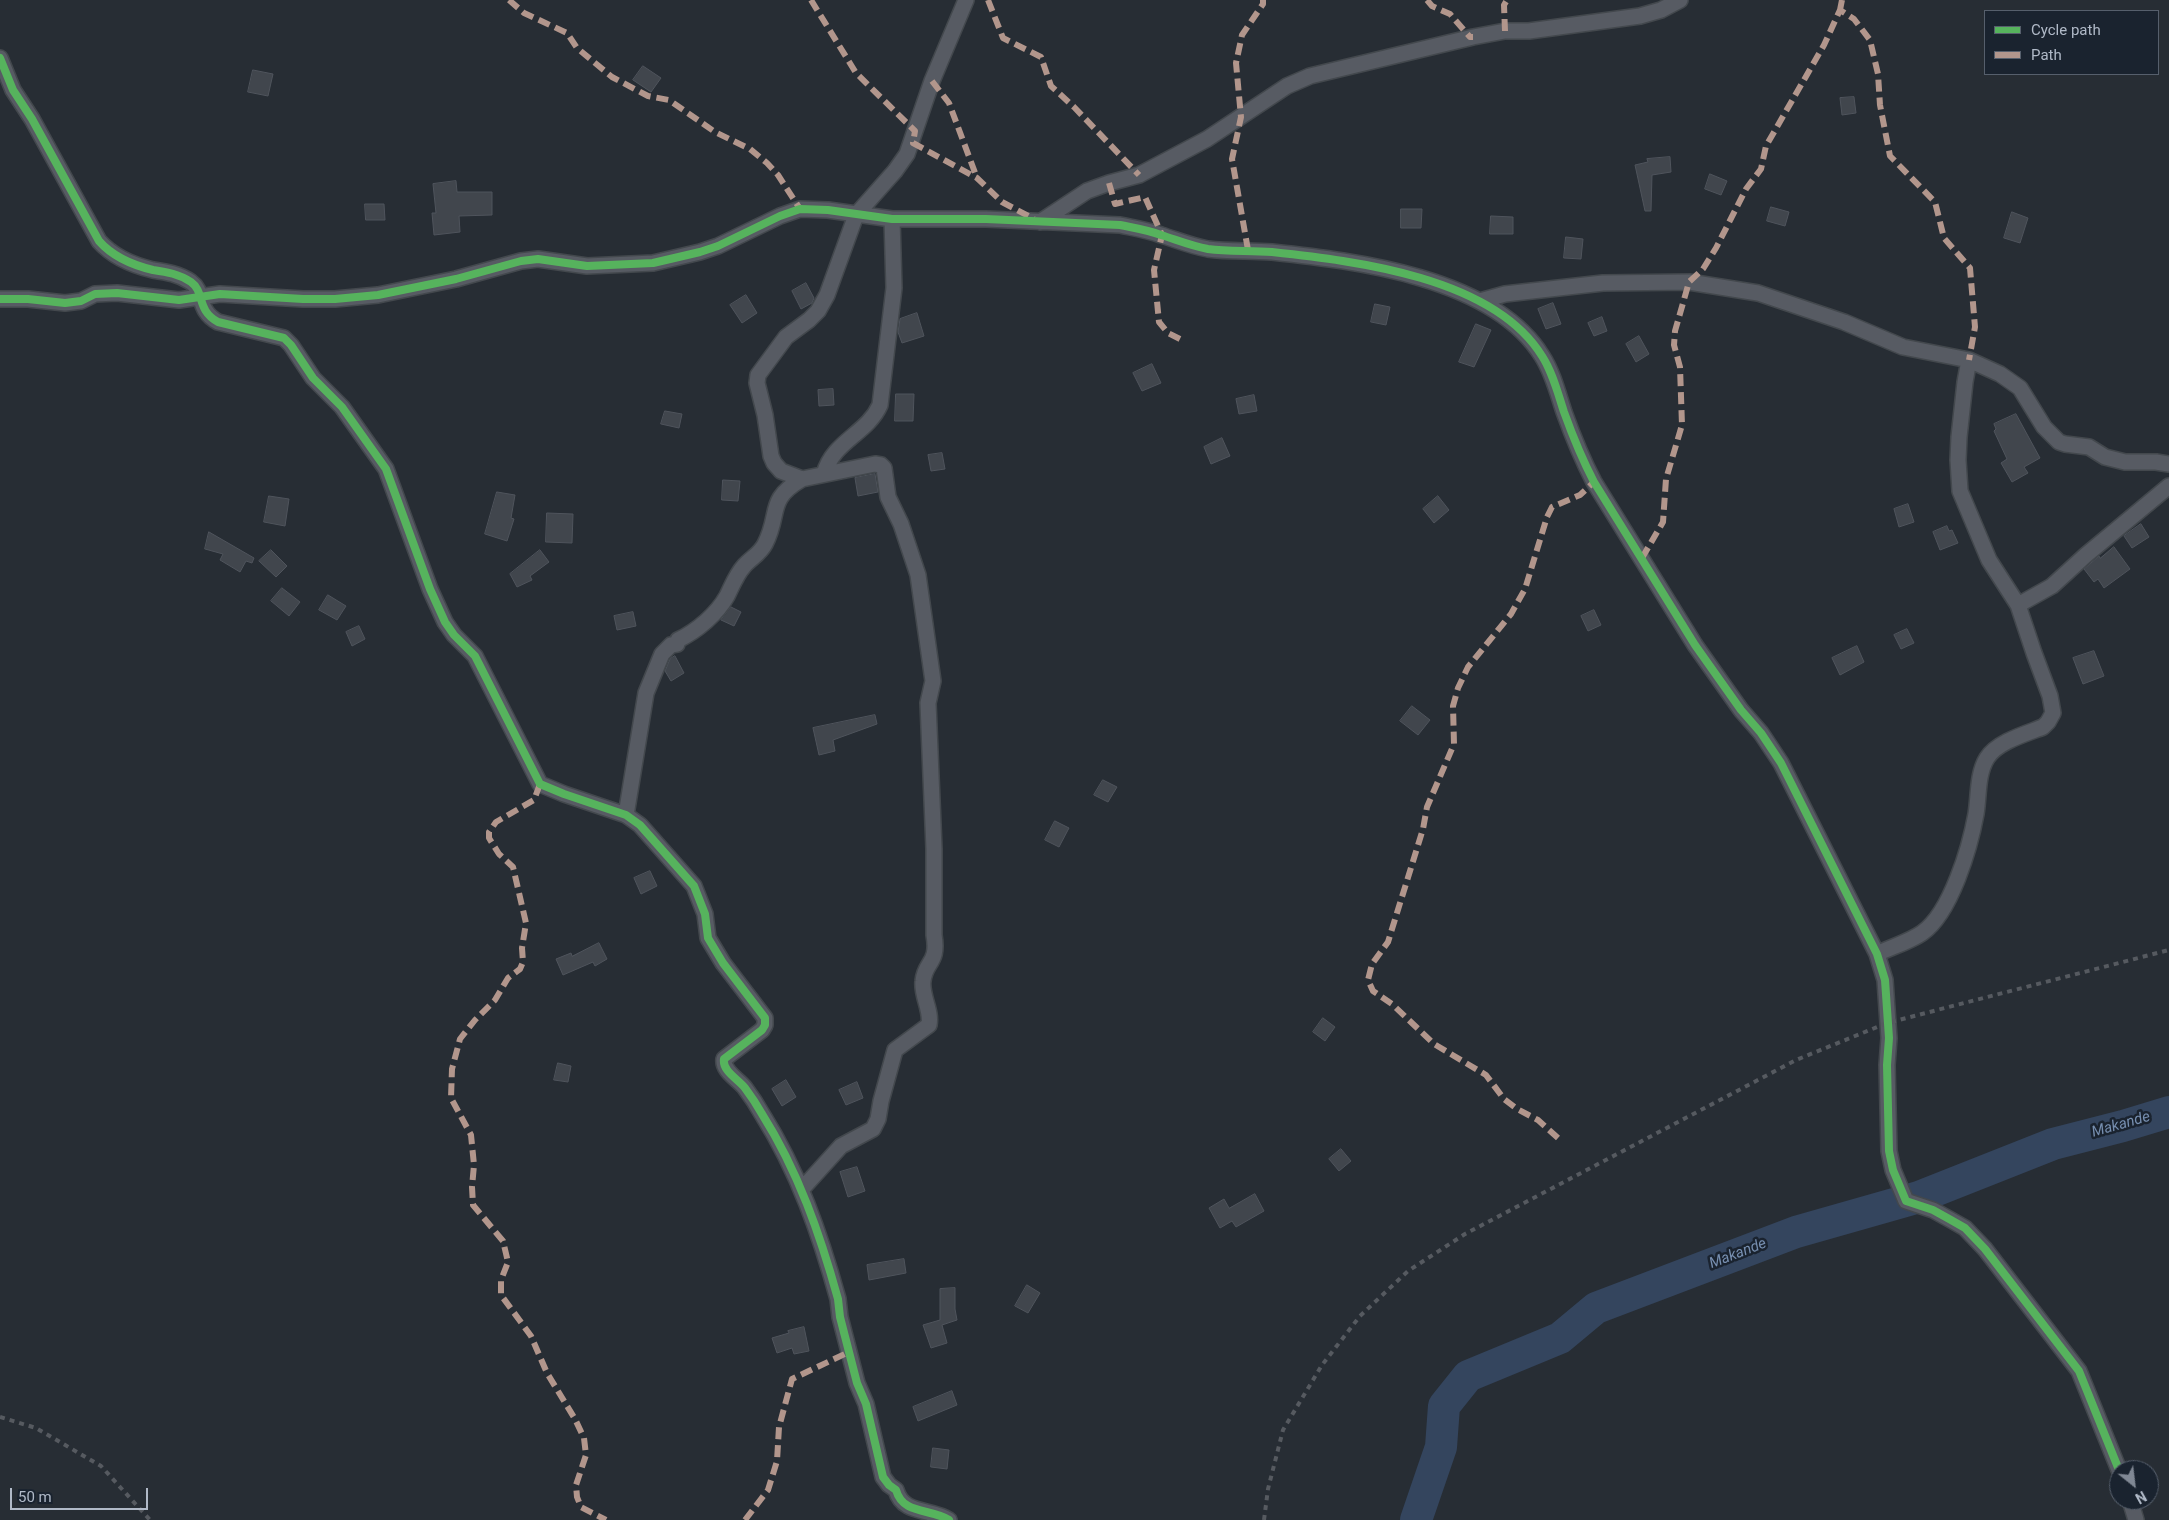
<!DOCTYPE html>
<html>
<head>
<meta charset="utf-8">
<style>
	body { margin:0 }
	#map { position:relative; width:2169px; height:1520px; overflow:hidden; background:#272d34; font-family:Roboto,sans-serif }
	canvas { display:block }
	.legend { position:absolute; left:1984px; top:10px; width:175px; height:65px; box-sizing:border-box; background:#1a232f; border:1px solid #565f6c; margin:0; padding:6px 9px; list-style:none; font-size:15px; color:#b0b9c7 }
	.legend li { display:flex; align-items:center; gap:10px; height:25px }
	.legend b { width:25px; border:1px solid #565f6c }
	.north { position:absolute; left:2109px; top:1460px; width:50px; height:50px; box-sizing:border-box; background:#1a232f; border:1px solid #565f6c; border-radius:50%; rotate:151deg; font-size:14px; font-weight:700; line-height:20px; text-align:center; color:#b0b9c7 }
	.north::after { content:''; display:block; margin:auto; width:18px; height:22px; background:#808894; clip-path:polygon(50% 0,100% 100%,50% 72%,0 100%) }
	.scale { position:absolute; left:10px; top:1488px; width:138px; height:22px; box-sizing:border-box; border:2px solid #b0b9c7; border-top:0; padding-left:6px; font-size:15px; line-height:18px; white-space:nowrap; color:#b0b9c7; -webkit-text-stroke:4px #1a232f; paint-order:stroke }
</style>
</head>
<body>
<div id="map">
<canvas width="2169" height="1520"></canvas>
<ul class="legend">
<li><b style="height:6px;background:#56b35d"></b>Cycle path</li>
<li><b style="height:6px;background:#b2968c"></b>Path</li>
</ul>
<div class="north">N</div>
<div class="scale">50 m</div>
</div>
<script>
const c = document.querySelector('canvas').getContext('2d');
c.lineJoin = 'round';
function stroke(path, color, width, dash) {
  c.strokeStyle = color;
  c.lineWidth = width;
  c.lineCap = dash ? 'butt' : 'round';
  c.setLineDash(dash || []);
  c.stroke(path);
}
function fillPath(path, color) {
  c.fillStyle = color;
  c.fill(path, 'evenodd');
}
function write(font, color, halo, rows, align = 'center') {
  c.font = font + ' Roboto,sans-serif';
  c.lineWidth = 5;
  c.setLineDash([]);
  c.textBaseline = 'middle';
  c.strokeStyle = halo;
  c.fillStyle = color;
  for (const [text, x, y, turn = 0] of rows) {
    c.save();
    c.translate(x, y);
    c.rotate((+turn || 0) * Math.PI / 180);
    c.textAlign = isNaN(turn) ? turn : align;
    if (halo) c.strokeText(text, 0, 0);
    c.fillText(text, 0, 0);
    c.restore();
  }
}
const river = new Path2D(`
	M1416 1520 1441 1447 1444 1406 1468 1376 1560 1338 1596 1308 1796 1232 1919 1197 2053 1144 2123 1126 2169 1112`);
const building = new Path2D(`
	M643 66 661 78 651 92 633 80Z
	M253 70 273 74 268 96 248 92Z
	M1854 97 1856 113 1842 115 1840 98Z
	M1670 157 1671 172 1652 175 1651 211H1645L1635 165 1648 162 1647 159Z
	M1710 174 1727 181 1721 195 1705 189Z
	M456 181 457 192H492V215L459 216 460 232 434 235 432 213H436L433 184Z
	M365 204H384L385 220H366Z
	M1771 207 1789 212 1785 226 1767 221Z
	M1401 209H1422L1421 228H1401Z
	M2012 212 2028 218 2020 243 2004 238Z
	M1491 216 1513 217V234H1490Z
	M1566 237 1583 239 1581 259 1564 258Z
	M806 283 814 298 812 303 801 309 792 291Z
	M746 295 757 313 742 323 730 305Z
	M1553 303 1561 324 1546 329 1538 309Z
	M1375 304 1390 307 1386 325 1371 322Z
	M917 313 924 336 902 343 898 332 900 319Z
	M1602 317 1607 331 1594 336 1588 323Z
	M1476 324 1491 330 1474 367 1459 362Z
	M1639 336 1649 354 1636 362 1626 344Z
	M1152 364 1161 383 1142 391 1133 373Z
	M833 389 834 405 819 406 818 390Z
	M896 394H914L913 421H895Z
	M1254 395 1257 411 1239 414 1236 399Z
	M665 411 682 414 679 428 661 424Z
	M2016 414 2040 458 2024 467 2028 473 2012 482 2001 463 2007 459 1994 431 1996 429 1994 424Z
	M1222 438 1230 456 1211 464 1204 447Z
	M942 453 945 469 931 471 928 455Z
	M875 474 878 492 858 496 855 478Z
	M723 480 740 481 738 501 722 500Z
	M497 492 515 495 511 518 514 519 507 541 485 534Z
	M269 496 289 499 285 526 264 522Z
	M1438 496 1449 510 1434 523 1423 509Z
	M1908 504 1914 522 1899 527 1894 509Z
	M547 513 573 514 572 543 546 542Z
	M2141 524 2149 537 2132 548 2124 536Z
	M1947 526 1949 531 1952 530 1958 543 1940 550 1933 532Z
	M209 532 254 558 252 563 246 561 240 572 220 560 223 554 205 549Z
	M2114 547 2130 569 2104 588 2098 579 2094 582 2084 569 2099 556 2100 558Z
	M271 550 287 566 276 577 259 561Z
	M540 550 549 562 530 576 532 580 517 587 510 574Z
	M282 588 300 602 289 616 271 601Z
	M328 595 346 606 337 620 319 610Z
	M731 607 741 612 734 626 721 620Z
	M1594 610 1601 625 1588 631 1581 616Z
	M633 612 636 626 617 630 614 616Z
	M359 626 365 639 352 646 346 632Z
	M1907 629 1914 643 1901 649 1894 635Z
	M1857 646 1864 662 1840 675 1832 658Z
	M2094 651 2104 676 2083 684 2073 658Z
	M675 656 684 673 671 681 665 671 670 659Z
	M1412 706 1430 720 1418 735 1400 721Z
	M875 715 877 724 833 740 835 751 819 755 813 728Z
	M1103 780 1117 787 1108 802 1094 795Z
	M1055 821 1069 828 1059 847 1045 840Z
	M650 871 657 886 641 894 634 878Z
	M599 943 607 959 595 966 593 962 563 975 556 959 571 953 572 956Z
	M1323 1018 1335 1027 1325 1041 1313 1032Z
	M558 1063 571 1066 568 1082 554 1080Z
	M786 1080 796 1097 782 1106 772 1089Z
	M857 1082 863 1098 846 1105 839 1090Z
	M1341 1149 1351 1161 1339 1171 1329 1159Z
	M857 1167 865 1191 848 1197 840 1172Z
	M1255 1194 1264 1211 1236 1227 1232 1221 1220 1228 1209 1208 1224 1199 1229 1208Z
	M904 1259 906 1273 869 1280 867 1265Z
	M1027 1285 1040 1293 1028 1313 1015 1306Z
	M955 1288V1309L957 1320 942 1325 947 1343 931 1348 923 1325 940 1320V1289Z
	M804 1327 809 1351 794 1354 792 1348 777 1353 772 1338 789 1333 788 1331Z
	M952 1391 957 1405 918 1421 913 1407Z
	M933 1448 949 1450 947 1469 931 1467Z`);
const street = new Path2D(`
	M0 58 13 90 32 119 99 241C113 257 132 265 153 270 167 272 179 274 191 282 205 292 196 310 218 322L284 338 291 345 313 378 342 407 386 469 430 589 445 622 454 635 475 656 540 784 564 794 626 815 640 825 694 886 705 914 708 938 723 963 765 1018V1025L762 1030 724 1059C722 1071 738 1079 745 1088 751 1096 757 1105 762 1114 798 1171 820 1234 838 1299L840 1317 857 1383 866 1404 883 1477 889 1485 896 1490C903 1515 930 1508 949 1520
	M1040 222 1087 191 1109 183 1139 175 1207 139 1287 86 1310 76 1473 37 1505 31H1529L1640 16 1661 10 1680 0
	M0 299H28L65 303 81 301 95 294 117 293 179 300 220 294 303 299H335L378 295 456 279 521 261 538 259 587 266 653 263 700 252 718 246 780 216 800 209 828 210 892 219H986L1120 225C1134 228 1148 230 1161 235 1177 240 1191 246 1208 249 1229 252 1251 250 1272 252 1356 261 1493 277 1542 356 1553 373 1558 394 1564 412 1573 437 1582 459 1594 482L1695 645 1741 710 1761 733 1781 763 1877 954 1885 980 1889 1038 1887 1065 1889 1151 1893 1170 1906 1201 1933 1210 1951 1220 1965 1228 1985 1249 2079 1371 2119 1470
	M1480 301 1505 294 1603 283 1689 282 1758 293 1844 322 1903 347 1969 360 2000 374 2020 388 2044 427 2059 442 2065 444 2089 447 2105 457 2125 462H2156L2169 464
	M824 474C833 441 867 434 880 405L894 288 892 219
	M2018 605 2052 586 2086 555 2169 486
	M626 815 646 693 662 654 671 645 677 644 678 640C697 631 717 614 727 596 732 586 736 575 744 566 751 558 760 554 765 544 781 513 766 500 802 479
	M1877 954C1891 947 1909 942 1922 933 1951 913 1970 847 1976 814 1979 796 1977 774 1987 758 1997 742 2025 734 2043 727L2048 722 2053 713 2050 696 2034 653 2018 605 1989 560 1960 491 1958 460 1959 437 1965 382 1969 360
	M802 1189 841 1146 873 1129 878 1119 881 1101 895 1050 929 1025C932 1011 921 995 923 981 925 961 939 964 934 935V849L928 703 933 681 918 575 901 524 888 497 884 468 881 465 875 464 802 479 781 471 774 463 771 456 765 415 757 383 758 375 786 337 809 320 818 311 827 295 856 215 895 171 907 154 932 81 966 0
	M2130 1500 2136 1520`);
const rail = new Path2D(`
	M0 1417 36 1428 101 1466 150 1520
	M1264 1520 1268 1489 1283 1430 1322 1365 1360 1316 1408 1271 1465 1234 1796 1060 1887 1023 2169 950`);
const quiet = new Path2D(`
	M509 0 524 13 567 33 577 48 612 77 648 96 669 100 715 132 750 149 767 163 778 175 800 209
	M811 0 856 73 915 131 913 143 977 178 1002 202 1034 219
	M988 0 1003 38 1041 57 1051 86 1074 107 1139 175
	M1427 0 1432 6 1450 14 1470 37H1473
	M1840 10 1842 0
	M1505 31 1504 5 1507 0
	M932 81 949 103 977 178
	M1109 183 1115 204 1145 197 1162 235 1154 270 1159 322 1168 333 1182 340
	M1248 250 1232 159 1241 117 1236 63 1242 35 1263 4V0
	M1642 558 1663 522 1666 479 1682 425 1680 367 1674 345 1675 331 1689 282 1703 269 1716 248 1746 189 1761 169 1766 146 1824 45 1840 10 1854 19 1870 40 1878 74 1880 105 1890 156 1935 202 1944 238 1970 268 1975 327 1969 360
	M540 784 534 800 496 822 489 832V838L499 854 513 867 526 923 522 948 523 962 520 969 508 978 495 1000 475 1020 460 1039 452 1069 451 1098 471 1135 474 1165 472 1187 473 1205 503 1241 508 1262 501 1280V1295L531 1336 547 1373 575 1419 584 1438 586 1455 576 1485 577 1497 581 1507 606 1520
	M1558 1138 1538 1120 1517 1109 1504 1099 1486 1075 1434 1044 1392 1004 1373 991 1368 980 1372 964 1388 942 1423 829 1427 807 1454 744 1453 706 1458 688 1468 667 1511 614 1525 589 1547 517 1552 507 1580 495 1594 482
	M745 1520 768 1490 777 1461 779 1427 792 1379 849 1352`);
const cycleway = new Path2D(`
	M0 58 13 90 32 119 99 241C113 257 132 265 153 270 167 272 179 274 191 282 205 292 196 310 218 322L284 338 291 345 313 378 342 407 386 469 430 589 445 622 454 635 475 656 540 784 564 794 626 815 640 825 694 886 705 914 708 938 723 963 765 1018V1025L762 1030 724 1059C722 1071 738 1079 745 1088 751 1096 757 1105 762 1114 798 1171 820 1234 838 1299L840 1317 857 1383 866 1404 883 1477 889 1485 896 1490C903 1515 930 1508 949 1520
	M0 299H28L65 303 81 301 95 294 117 293 179 300 220 294 303 299H335L378 295 456 279 521 261 538 259 587 266 653 263 700 252 718 246 780 216 800 209 828 210 892 219H986L1120 225C1134 228 1148 230 1161 235 1177 240 1191 246 1208 249 1229 252 1251 250 1272 252 1356 261 1493 277 1542 356 1553 373 1558 394 1564 412 1573 437 1582 459 1594 482L1695 645 1741 710 1761 733 1781 763 1877 954 1885 980 1889 1038 1887 1065 1889 1151 1893 1170 1906 1201 1933 1210 1951 1220 1965 1228 1985 1249 2079 1371 2119 1470`);
const waterNames = [
	["Makande",2121,1125,-16],
	["Makande",1738,1254,-21]
];
stroke(river, '#34455e', 32);
fillPath(building, '#41464d');
stroke(building, '#4f545c', 1);
stroke(street, '#43484d', 18);
stroke(street, '#575b63', 15);
stroke(rail, '#565a60', 4, [5, 5]);
stroke(quiet, '#b2968c', 6, [12, 6]);
stroke(cycleway, '#56b35d', 8);
write('italic 15px', '#778fb0', '#1a232f', waterNames);
</script>
</body>
</html>
